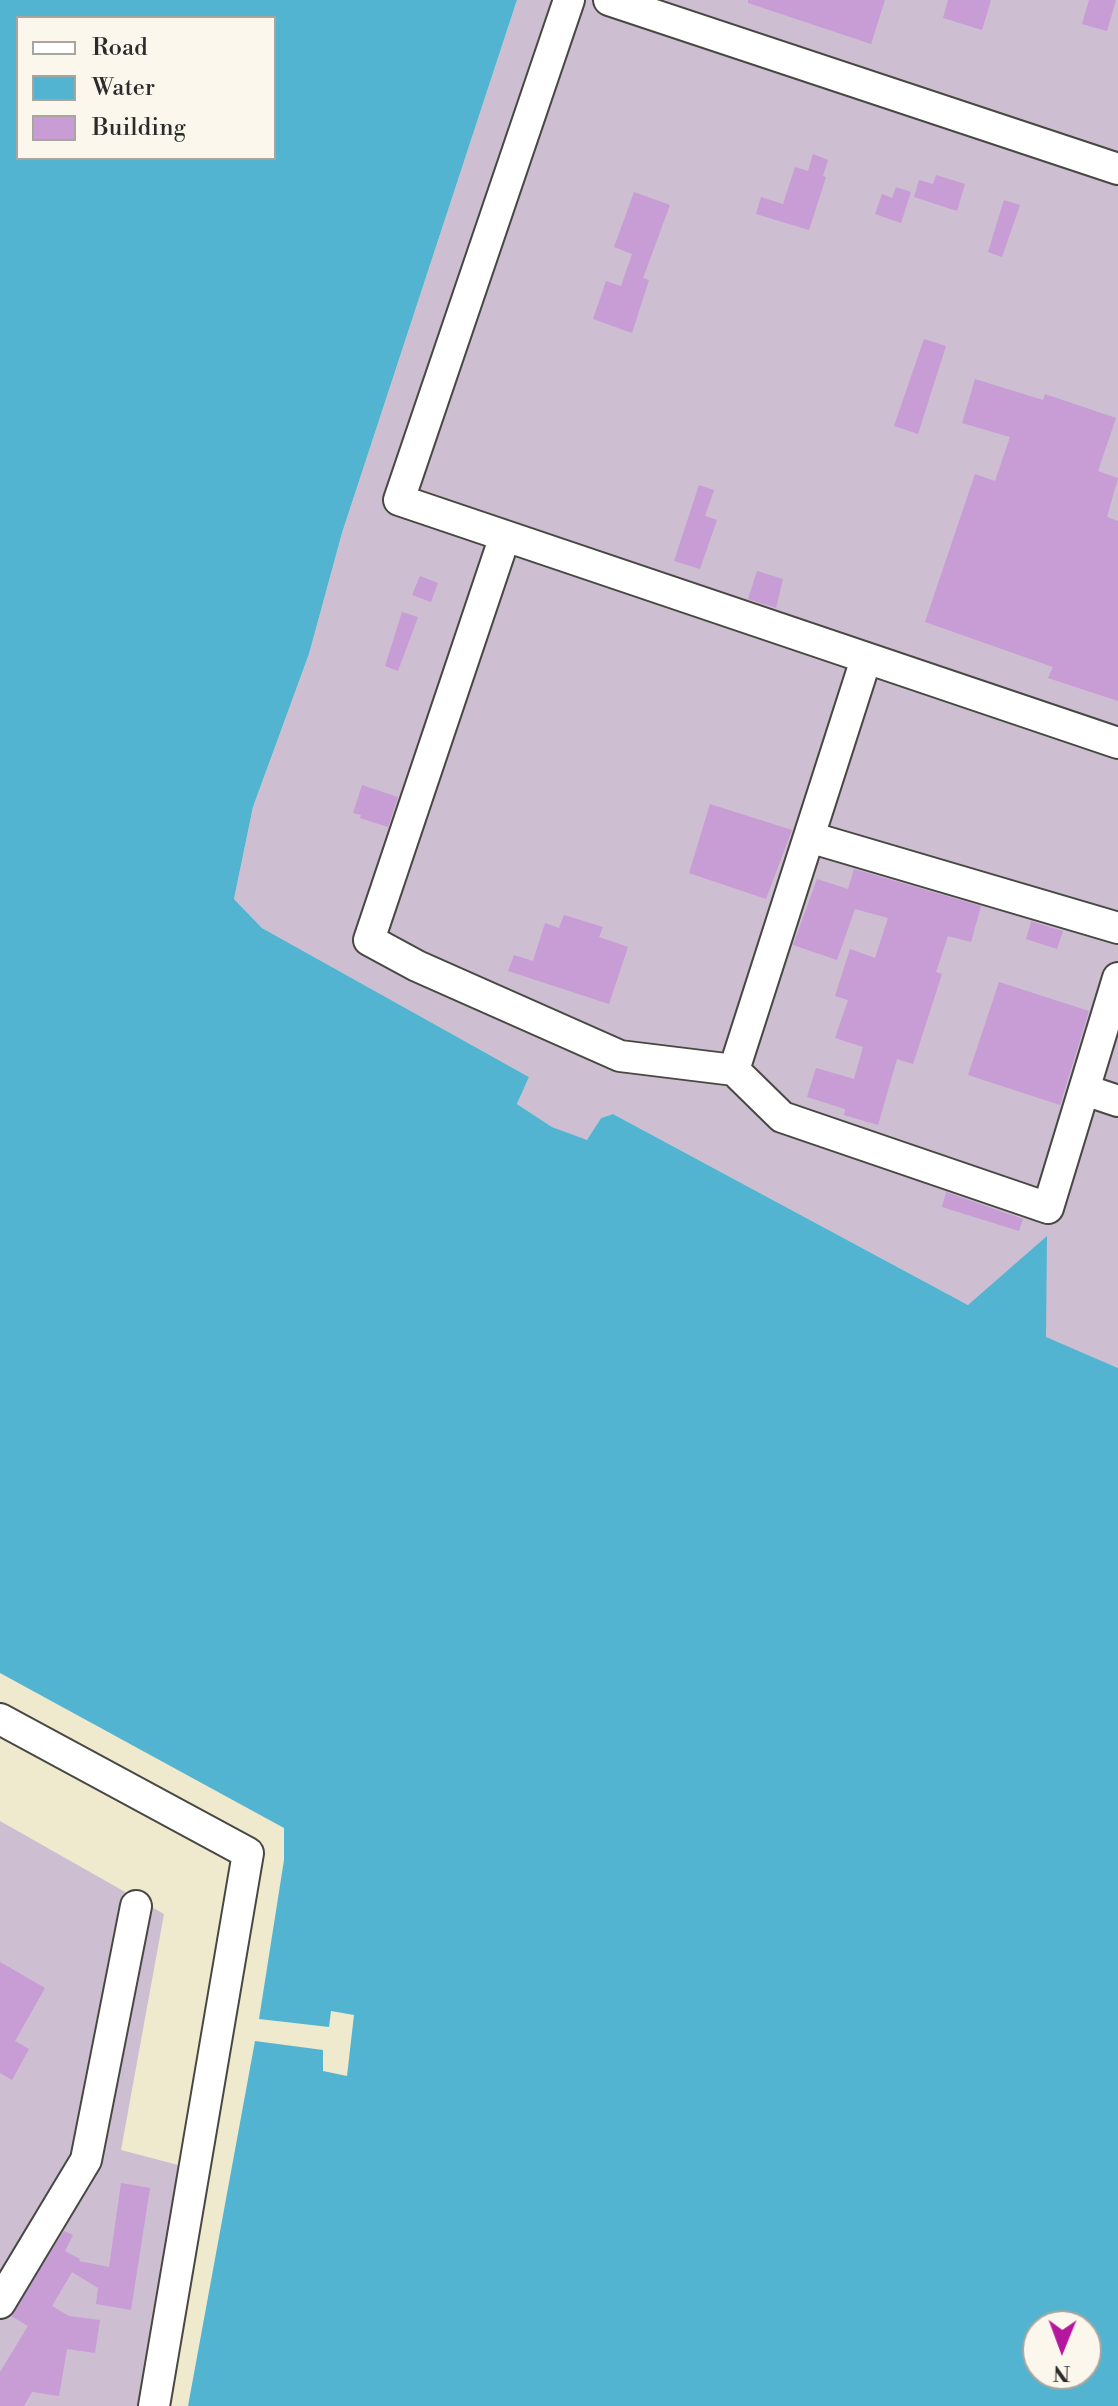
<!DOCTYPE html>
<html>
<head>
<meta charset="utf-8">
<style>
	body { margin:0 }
	#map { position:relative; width:1118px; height:2406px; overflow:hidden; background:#efe9ce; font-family:"Libre Bodoni",serif }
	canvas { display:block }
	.legend { position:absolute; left:16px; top:16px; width:260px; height:144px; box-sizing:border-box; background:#fbf7ec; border:2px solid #a8a59f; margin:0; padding:10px 14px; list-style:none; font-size:24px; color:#2b2b2b }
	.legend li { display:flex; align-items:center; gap:16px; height:40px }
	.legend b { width:40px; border:2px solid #a8a59f }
	.north { position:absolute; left:1022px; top:2310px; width:80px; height:80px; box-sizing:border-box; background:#fbf7ec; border:2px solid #a8a59f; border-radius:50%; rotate:181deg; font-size:22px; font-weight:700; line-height:32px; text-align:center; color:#2b2b2b }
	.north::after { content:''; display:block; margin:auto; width:28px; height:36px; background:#b5179e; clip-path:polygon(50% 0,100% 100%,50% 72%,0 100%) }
</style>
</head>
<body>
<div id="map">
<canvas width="1118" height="2406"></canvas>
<ul class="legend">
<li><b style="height:10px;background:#fff"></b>Road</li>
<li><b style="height:22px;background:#53b4d2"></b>Water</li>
<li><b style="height:22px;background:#c89cd4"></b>Building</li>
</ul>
<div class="north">N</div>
</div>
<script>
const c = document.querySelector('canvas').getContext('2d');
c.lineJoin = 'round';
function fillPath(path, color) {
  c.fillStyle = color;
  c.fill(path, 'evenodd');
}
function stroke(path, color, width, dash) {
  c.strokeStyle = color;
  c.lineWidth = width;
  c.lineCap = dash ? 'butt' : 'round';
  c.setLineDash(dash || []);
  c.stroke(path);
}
const industrial = new Path2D(`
	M517 0H1118V1368L968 1305 613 1114 601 1118 587 1141 552 1127 517 1104 529 1077 262 928 234 899 253 807 309 654 342 533Z
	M0 1821 164 1914 121 2150 182 2166 141 2406H0Z`);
const water = new Path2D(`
	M0 0H517L342 533 309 654 253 807 234 899 262 928 529 1077 517 1104 552 1127 587 1140 601 1118 613 1114 968 1305 1047 1236 1046 1337 1118 1368V2406H188L255 2041 323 2050V2071L347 2076 354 2015 331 2011 329 2027 259 2019 284 1860V1828L0 1673ZM18 18H274V158H18ZM1038 2326H1086V2374H1038Z`);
const building = new Path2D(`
	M748 0H885L871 44 748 3Z
	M948 0H991L982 30 943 18Z
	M1089 0H1116L1107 31 1082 24Z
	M813 154 828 160 823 176 826 177 809 230 756 214 761 197 783 204 795 167 808 171Z
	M936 175 965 184 957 211 914 197 919 180 933 184Z
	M896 187 911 192 901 223 875 214 882 194 892 198Z
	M634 192 670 205 643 278 649 280 632 333 593 319 606 281 621 286 632 254 614 247Z
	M1004 200 1020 205 1002 257 988 252Z
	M924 339 946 346 918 434 894 426Z
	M975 379 1043 400 1045 394 1116 418 1098 471 1118 478 1107 517 1118 521V701L1048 678 1053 667 925 622 975 474 995 481 1010 437 962 423Z
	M699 485 714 490 705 516 717 520 700 569 674 561Z
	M757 571 783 579 776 608 748 599Z
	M420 576 438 583 431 602 412 595Z
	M402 612 418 617 398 671 385 666Z
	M362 785 398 797 388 827 360 818 361 815 353 813Z
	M710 804 792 830 766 899 689 873Z
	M854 869 981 906 971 942 948 936 936 972 942 974 913 1064 897 1059 878 1125 844 1115 845 1109 807 1097 816 1068 854 1079 863 1047 835 1038 848 1000 835 996 850 949 875 958 888 918 855 909 837 960 793 945 817 879 848 889Z
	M564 915 603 927 599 937 628 947 609 1004 508 971 514 955 533 961 545 923 559 928Z
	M1030 921 1063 931 1057 949 1026 939 1031 922Z
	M999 982 1089 1011 1060 1105 968 1075Z
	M946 1192 1023 1219 1019 1231 942 1207Z
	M0 1962 45 1988 15 2041 29 2049 12 2080 0 2073Z
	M121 2183 150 2188 131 2310 96 2304 98 2288 72 2272 52 2306 69 2316 100 2320 95 2353 67 2349 59 2396 32 2392 24 2406H0V2372L28 2326 11 2316 64 2231 73 2235 65 2251 80 2259 79 2261 109 2267Z`);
const minor = new Path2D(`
	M569 0 399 500 1118 743
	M609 0 1118 169
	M505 536 369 940 417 966 620 1056 734 1070 782 1117 1048 1208 1118 978
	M809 837 1118 928
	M734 1070 866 659
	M1085 1090 1118 1101
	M0 1719 248 1853 154 2406
	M0 2303 86 2160 136 1906`);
fillPath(industrial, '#cdbed2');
fillPath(water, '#53b4d2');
fillPath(building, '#c89cd4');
stroke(minor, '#484843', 34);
stroke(minor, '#fff', 30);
</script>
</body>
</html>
